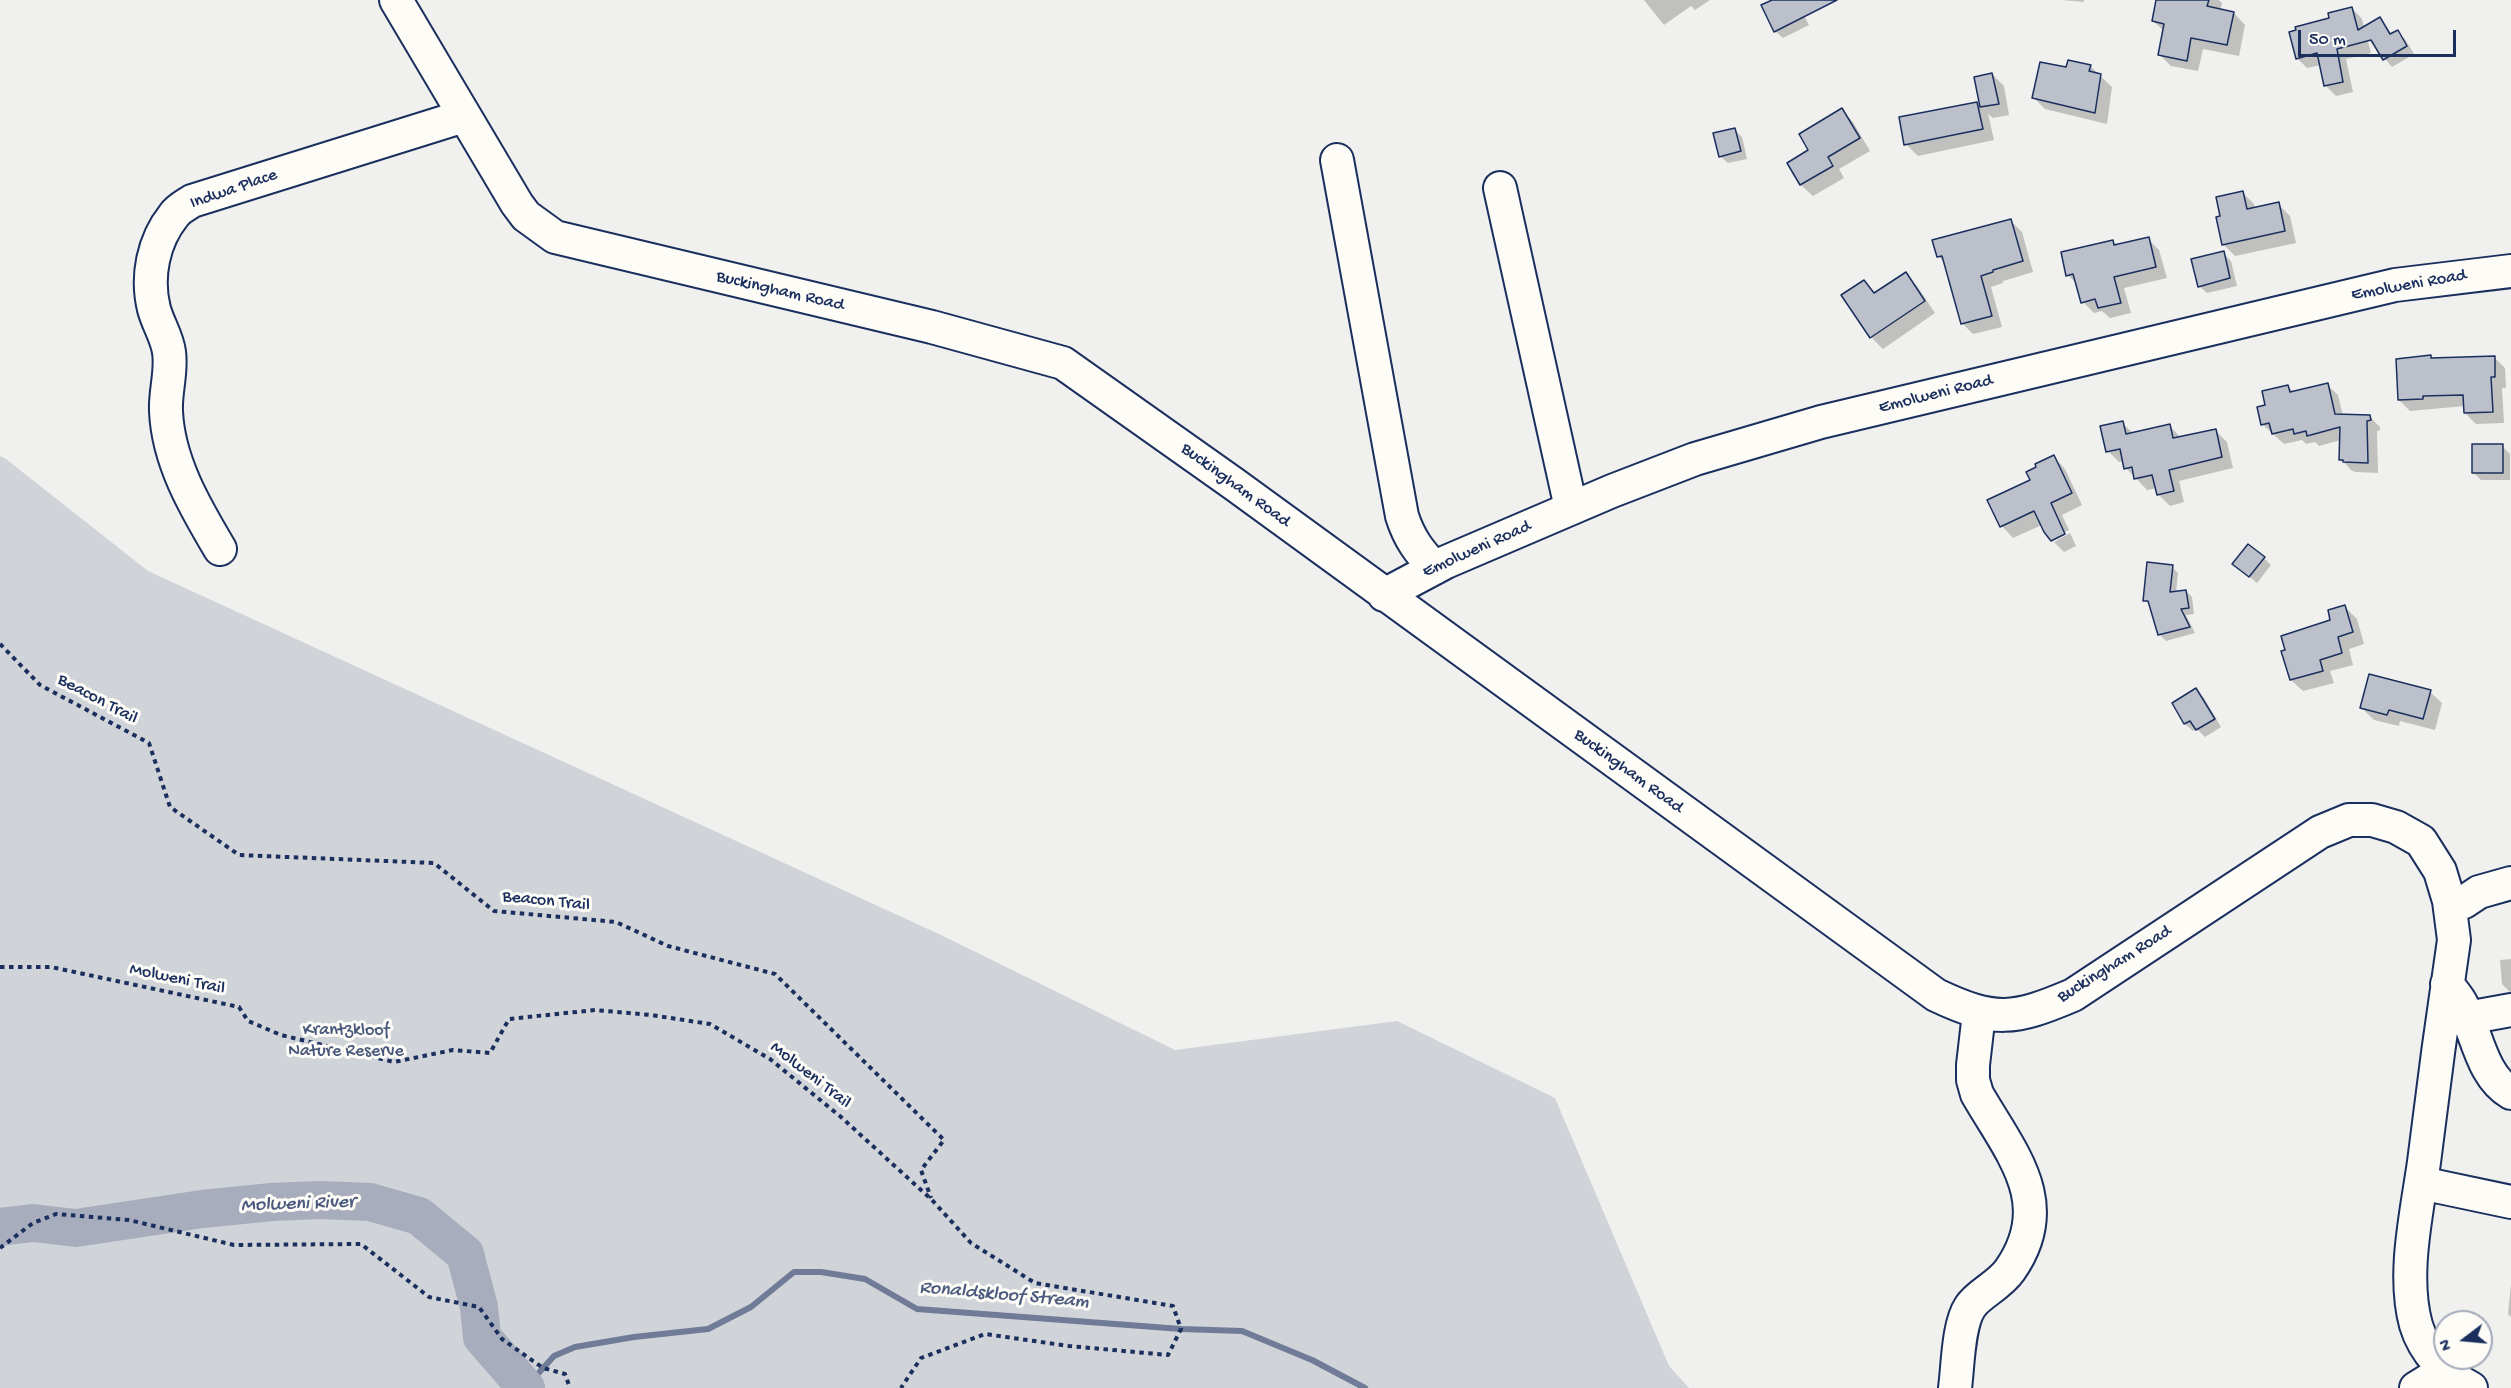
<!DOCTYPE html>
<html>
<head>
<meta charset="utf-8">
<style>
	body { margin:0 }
	#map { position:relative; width:2511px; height:1388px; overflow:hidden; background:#f0f0ee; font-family:"Gochi Hand",sans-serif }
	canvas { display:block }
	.north { position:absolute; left:2433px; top:1310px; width:60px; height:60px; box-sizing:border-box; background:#fdfcf7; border:2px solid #a3aaba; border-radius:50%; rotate:254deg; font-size:16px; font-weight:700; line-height:24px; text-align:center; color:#1b2f5e }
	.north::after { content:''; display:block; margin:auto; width:21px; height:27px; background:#1b2f5e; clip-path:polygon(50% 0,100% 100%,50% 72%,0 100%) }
	.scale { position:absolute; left:2298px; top:30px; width:158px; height:27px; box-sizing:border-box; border:3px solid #1b2f5e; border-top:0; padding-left:8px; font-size:18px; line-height:21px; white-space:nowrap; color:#1b2f5e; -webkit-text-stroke:4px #fdfcf7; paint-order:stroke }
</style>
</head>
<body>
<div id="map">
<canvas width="2511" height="1388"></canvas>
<div class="north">N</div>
<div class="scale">50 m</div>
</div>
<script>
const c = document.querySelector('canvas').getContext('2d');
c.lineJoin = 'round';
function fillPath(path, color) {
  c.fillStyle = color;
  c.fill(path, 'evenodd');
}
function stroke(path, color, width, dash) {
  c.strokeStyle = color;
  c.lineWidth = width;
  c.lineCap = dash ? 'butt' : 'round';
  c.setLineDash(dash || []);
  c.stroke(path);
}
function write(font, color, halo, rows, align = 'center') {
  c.font = font + ' "Gochi Hand",sans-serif';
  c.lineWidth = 6;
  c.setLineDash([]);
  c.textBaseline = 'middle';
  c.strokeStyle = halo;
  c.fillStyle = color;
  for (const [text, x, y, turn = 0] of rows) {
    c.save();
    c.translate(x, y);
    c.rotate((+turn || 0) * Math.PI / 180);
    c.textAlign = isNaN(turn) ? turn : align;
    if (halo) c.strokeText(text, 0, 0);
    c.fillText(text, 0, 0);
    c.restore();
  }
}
const green = new Path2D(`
	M0 456 6 459 148 571 941 935 1175 1050 1397 1021 1555 1098 1669 1366 1689 1388H0Z`);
const shadow = new Path2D(`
	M1644 0H1710L1695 10 1691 6 1664 25Z
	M1773 0H1796L1809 25 1783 38 1775 31Z
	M2062 0H2084V2Z
	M2158 0H2219L2222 3 2220 11 2234 13 2245 25 2239 56 2203 49 2198 71 2171 66 2159 54 2164 31 2153 21Z
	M2352 8 2362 19 2371 53 2346 59 2353 92 2336 96 2325 85 2321 65 2307 68 2297 58 2298 31 2331 19Z
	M2379 16 2392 35 2397 32 2405 39 2414 54 2392 67 2385 59 2373 40Z
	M2090 66 2112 87 2107 124 2045 109 2033 97 2068 69Z
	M1992 74 2004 86 2009 115 1993 118 1988 114 1994 140 1918 156 1906 144 1977 103 1981 108 1975 78Z
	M1842 110 1853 122 1870 151 1839 169 1844 178 1813 196 1801 185 1789 163 1810 150Z
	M1735 130 1742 137 1747 159 1728 163 1720 156Z
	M2242 192 2254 204 2255 209 2278 204 2290 216 2296 243 2235 256 2223 244 2222 217Z
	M2011 221 2022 232 2033 272 2003 281V283L1991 287 2002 327 1973 334 1962 323 1946 264 1938 256Z
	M2148 239 2159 250 2167 278 2124 288 2131 313 2110 318 2102 311 2094 313 2083 302 2078 285 2068 275 2113 241 2118 246Z
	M2223 253 2231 261 2237 286 2207 293 2199 286Z
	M1905 274 1917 286 1935 313 1883 349 1871 337 1864 282 1876 294Z
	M2431 357 2433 359 2494 357 2505 368 2506 388H2502L2504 423 2476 424 2465 413V406L2410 411 2399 400Z
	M2327 385 2338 395 2343 416H2369L2380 427V430L2377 431 2378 473 2355 472 2351 470 2341 459V440L2319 446 2315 442 2306 444 2302 440 2284 444 2262 424 2267 406 2288 386 2294 393Z
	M2122 423 2134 434 2169 425 2181 438 2215 430 2227 442 2233 468 2179 481 2184 502 2170 506 2158 494 2157 488 2147 490 2126 468 2124 461 2119 462 2108 451Z
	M2502 446 2510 454V480H2481L2473 472Z
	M2054 457 2065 469 2082 505 2062 515 2069 530 2052 539 2042 525 2013 538 2002 526 1989 501 2032 480Z
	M2070 533 2076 546 2064 552 2054 542Z
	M2264 558 2271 565 2257 583 2234 564Z
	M2172 567 2178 573 2176 593 2186 591 2192 597 2194 614 2186 615 2195 633 2166 641 2160 635 2152 607 2145 600Z
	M2345 607 2357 619 2364 644 2349 649 2353 665 2330 671 2334 683 2303 691 2291 680 2332 621Z
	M2196 690 2204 698 2221 727 2205 737 2197 729 2193 731 2185 724 2174 704Z
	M2430 692 2442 703 2435 730 2400 721 2399 726 2374 720 2362 708Z
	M2511 959V992H2510L2502 984 2500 960Z
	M2511 1285V1317L2508 1314Z`);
const stream = new Path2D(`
	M525 1388 554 1356 575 1347 634 1337 708 1329 751 1307 794 1272H821L865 1279 917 1309 1181 1329 1242 1331 1312 1360 1365 1388`);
const river = new Path2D(`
	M0 1227 33 1223 76 1228 202 1209 272 1202 320 1200 370 1202 419 1216 465 1254 479 1307 482 1337 526 1388`);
const building = new Path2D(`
	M1772 0H1837L1774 32 1761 5Z
	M2156 0H2209L2207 6 2234 12 2227 45 2191 38 2187 61 2158 55 2164 24 2152 21Z
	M2352 7 2358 30 2380 17 2390 34 2398 30 2407 46 2383 60 2371 40 2337 49 2343 82 2324 86 2317 53 2296 59 2289 32 2296 30 2295 27 2329 18 2328 13Z
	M2068 60 2091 65 2089 71 2101 74 2095 113 2032 98 2040 62 2066 67Z
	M1992 73 1999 104 1980 107 1974 77Z
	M1977 102 1983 129 1904 145 1899 117Z
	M1842 108 1860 138 1828 157 1833 166 1800 185 1787 163 1808 150 1799 134Z
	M1735 128 1741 151 1719 157 1713 133Z
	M2243 191 2247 209 2279 202 2285 231 2222 245 2216 217 2220 216 2216 197Z
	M2011 219 2023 261 1993 270V272L1981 276 1992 316 1961 324 1942 256 1937 257 1932 240Z
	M2149 237 2156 267 2114 277 2121 303 2098 308 2095 299 2081 303 2073 274 2066 276 2061 252 2113 240 2114 245Z
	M2224 251 2230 278 2198 287 2191 259Z
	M1906 272 1925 301 1870 338 1841 295 1864 280 1874 293Z
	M2431 355V358L2495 356V377H2491L2493 412 2464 413 2463 395 2423 396V399L2398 400 2396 359Z
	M2328 383 2335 414 2370 415 2371 420 2367 421 2368 463 2343 462V460H2339L2340 427 2307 436 2306 431 2294 434 2293 429 2272 434 2269 423 2261 425 2257 407 2265 405 2262 391 2288 385 2290 392Z
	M2123 421 2126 434 2170 424 2173 438 2216 429 2222 457 2169 470 2174 491 2157 495 2152 475 2134 479 2132 467 2124 469 2120 449 2106 452 2100 426Z
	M2472 444H2503V473H2472Z
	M2054 455 2072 493 2051 503 2065 534 2051 541 2044 532 2034 511 2000 527 1987 500 2030 480 2026 472 2036 467 2035 464Z
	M2248 544 2265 557 2249 577 2232 564Z
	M2147 562 2173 565 2170 592 2186 590 2189 608 2181 609 2190 627 2158 635 2148 601H2143Z
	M2345 605 2353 632 2338 637 2342 653 2320 660 2323 671 2290 680 2281 651 2285 650 2281 636 2330 620 2328 610Z
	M2369 674 2431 690 2423 719 2389 710 2387 715 2360 708Z
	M2196 688 2215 719 2196 730 2190 721 2184 724 2172 703Z`);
const path = new Path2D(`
	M0 644 40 685 149 743 170 807 239 855 434 863 494 911 616 922 668 946 775 974 944 1140 921 1170 931 1198
	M0 967H51L239 1007 248 1021 281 1035 394 1062 453 1050 490 1053 509 1019 595 1010 651 1015 710 1024 770 1059 841 1117 932 1200 971 1243 1035 1283 1173 1306 1181 1329 1168 1355 1069 1346 985 1334 921 1358 901 1388
	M0 1248 33 1223 56 1214 129 1220 234 1245 361 1244 429 1297 479 1307 502 1339 543 1368 565 1374 570 1388`);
const minor = new Path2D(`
	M396 0 517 204 526 216 555 237 932 327 1063 363 1234 484 1936 995C1995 1023 2014 1020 2073 995L2320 832 2349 820H2372L2396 827 2421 841 2440 871 2449 901 2454 940C2443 1014 2433 1088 2424 1162 2417 1212 2402 1275 2416 1325 2424 1352 2447 1376 2471 1388
	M1337 160 1402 516C1409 538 1419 552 1435 568
	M1500 188 1571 508
	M220 549C195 507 168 461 166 411 165 391 172 372 169 352 167 337 158 324 154 309 146 277 153 241 174 215 178 209 186 205 192 201L464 116
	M1384 595 1446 562 1612 491 1695 459 1821 422 2395 285 2511 271
	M2450 906 2464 902 2479 892 2511 883
	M2447 984C2452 990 2457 996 2461 1003 2477 1032 2481 1076 2511 1093
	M2467 1018 2511 1010
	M2421 1183 2511 1202
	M1955 1388C1958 1366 1958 1325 1970 1307 1978 1294 1999 1286 2010 1270 2057 1203 2011 1153 1977 1094L1973 1080V1065L1979 1013
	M2416 1388 2445 1370`);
const streetNames = [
	["Indwa Place",234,190,-19],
	["Emolweni Road",2409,286,-10],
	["Buckingham Road",780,292,13],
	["Emolweni Road",1936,395,-14],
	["Buckingham Road",1235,486,36],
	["Emolweni Road",1477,550,-24],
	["Beacon Trail",97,700,28],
	["Buckingham Road",1628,772,36],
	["Beacon Trail",546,902,6],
	["Buckingham Road",2115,965,-32],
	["Molweni Trail",177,980,12],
	["Molweni Trail",810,1076,38]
];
const parkNames = [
	["Krantzkloof",346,1031],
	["Nature Reserve",346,1052]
];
const waterNames = [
	["Molweni River",298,1205,-2],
	["Ronaldskloof Stream",1004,1296,5]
];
fillPath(green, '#d0d3d8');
fillPath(shadow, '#0003');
stroke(stream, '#6f7b97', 6);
stroke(river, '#a7adbd', 38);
fillPath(building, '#bbc0ca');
stroke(building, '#1b2f5e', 1.5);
stroke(minor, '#1b2f5e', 36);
stroke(path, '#1b2f5e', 4, [4.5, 4.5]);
stroke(minor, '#fdfcf7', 32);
write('18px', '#1b2f5e', '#fdfcf7', streetNames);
write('18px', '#48587c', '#fdfcf7', parkNames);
write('italic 20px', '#4c5b7f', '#fdfcf7', waterNames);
</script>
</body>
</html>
